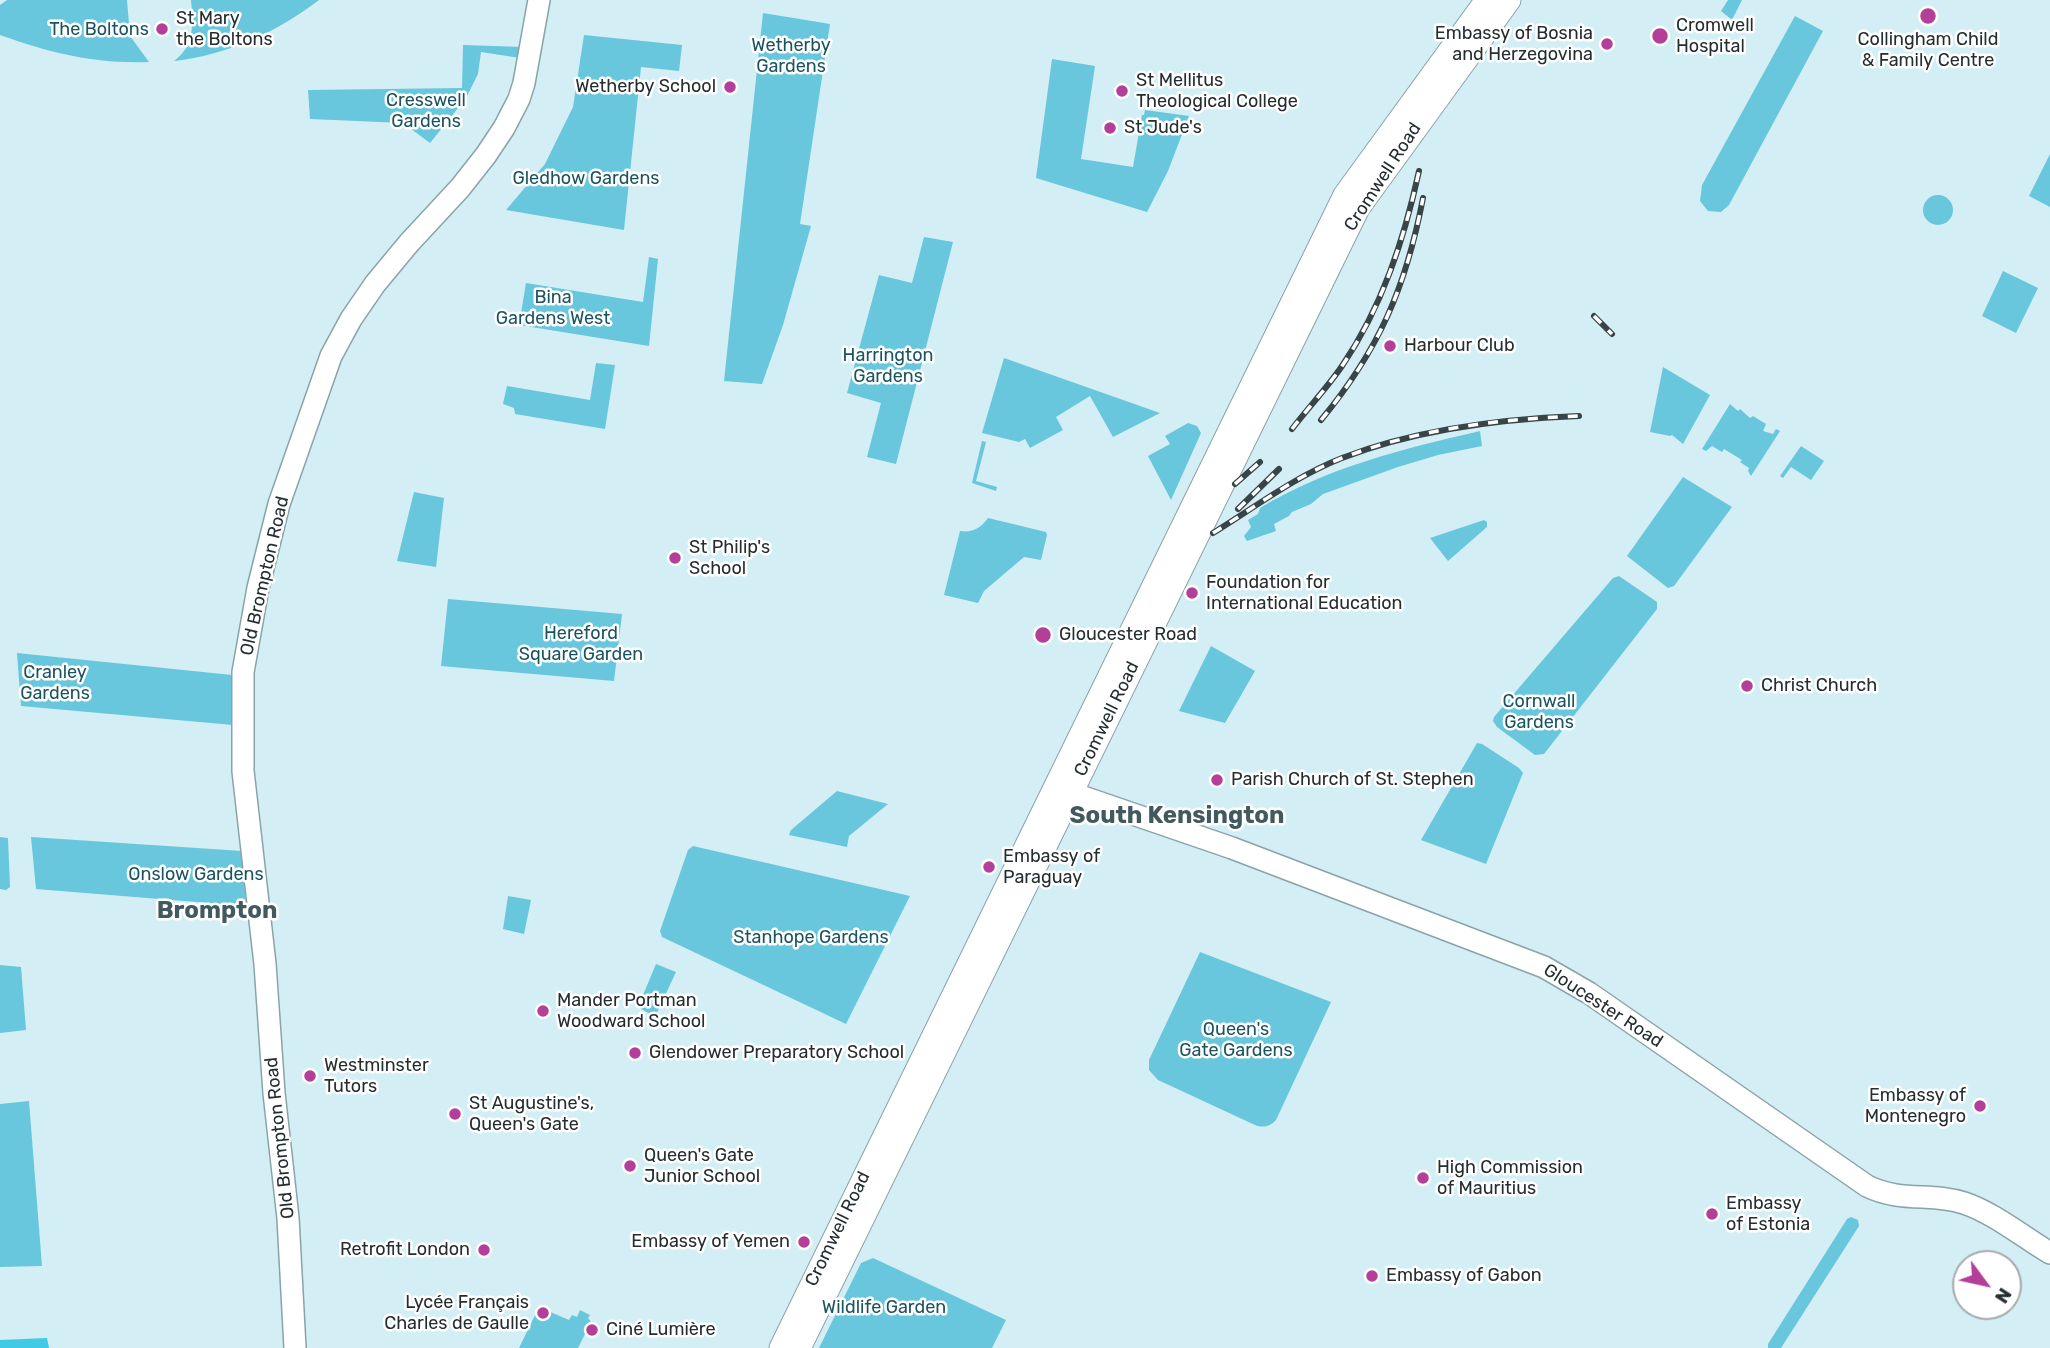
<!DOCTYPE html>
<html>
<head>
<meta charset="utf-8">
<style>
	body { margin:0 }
	#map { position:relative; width:2050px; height:1348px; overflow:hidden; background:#d3eef4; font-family:Rubik,sans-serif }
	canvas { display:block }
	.north { position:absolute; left:1952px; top:1250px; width:70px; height:70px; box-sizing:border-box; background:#fff; border:2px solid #a7abac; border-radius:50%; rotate:123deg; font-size:19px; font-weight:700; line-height:28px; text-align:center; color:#242e30 }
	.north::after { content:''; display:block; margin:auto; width:24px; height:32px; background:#b33f99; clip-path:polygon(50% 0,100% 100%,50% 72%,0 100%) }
</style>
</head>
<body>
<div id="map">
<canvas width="2050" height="1348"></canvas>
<div class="north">N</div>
</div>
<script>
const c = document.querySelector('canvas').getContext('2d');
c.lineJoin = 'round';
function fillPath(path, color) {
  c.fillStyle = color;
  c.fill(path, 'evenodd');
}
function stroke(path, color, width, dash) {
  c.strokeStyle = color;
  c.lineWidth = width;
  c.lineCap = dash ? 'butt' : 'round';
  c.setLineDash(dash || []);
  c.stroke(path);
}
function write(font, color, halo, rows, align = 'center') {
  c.font = font + ' Rubik,sans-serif';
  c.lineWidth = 5;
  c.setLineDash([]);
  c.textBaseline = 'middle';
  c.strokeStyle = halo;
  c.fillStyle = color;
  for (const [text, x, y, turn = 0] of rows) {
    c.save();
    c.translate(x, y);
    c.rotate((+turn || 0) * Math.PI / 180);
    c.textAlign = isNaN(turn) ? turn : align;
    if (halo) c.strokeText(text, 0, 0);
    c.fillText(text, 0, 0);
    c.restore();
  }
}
const green = new Path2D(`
	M7 0H127L130 36 149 62C94 64 51 53 0 35V5Z
	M191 0H319C276 33 227 55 174 61 195 46 193 24 191 0Z
	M1728 0H1742L1732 20 1721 11Z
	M763 13 830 24 800 224 811 226 783 325 762 384 724 381Z
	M1795 16 1823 31 1729 205 1721 212 1708 211 1700 201 1702 185Z
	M584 35 682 45 679 71 641 67 624 230 506 210 545 164 573 107Z
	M463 45 523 47 520 58 481 52 478 74 466 98 430 143 403 123 310 119 308 90 462 88Z
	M1052 59 1095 66 1081 159 1133 167 1142 115H1144L1145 110 1189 116 1168 171 1147 212 1036 178Z
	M2050 154V207L2029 196Z
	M1923 210a15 15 0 1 1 30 0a15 15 0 1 1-30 0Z
	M924 237 953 242 896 464 867 457 881 403 847 393 879 275 912 283Z
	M649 257 658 259 649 346 519 325 526 283 643 302Z
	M2003 271 2038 288 2016 333 1982 316Z
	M1004 358 1160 413 1113 437 1090 396 1056 417 1063 430 1030 448 1025 439 1019 442 982 433Z
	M596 363 615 365 605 429 515 414 514 408 503 404 507 386 590 400Z
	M1663 367 1710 395 1683 444 1672 435 1670 436 1650 432Z
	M1730 404 1738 411 1740 409 1750 418 1753 416 1766 424 1763 431 1773 434 1776 429 1780 431 1751 476 1748 471 1749 468 1740 462 1742 460 1724 449 1722 452 1712 446 1706 451 1702 449Z
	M1188 423 1197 426 1201 433 1171 500 1148 456 1170 444 1165 436Z
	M1480 431 1482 446 1438 455 1398 467 1323 494 1311 504 1292 512 1289 516 1274 524 1276 531 1247 541 1244 536 1251 527 1248 520 1258 514 1260 508C1328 467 1403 449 1480 431Z
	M982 441 986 442 976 481 997 487 996 491 972 483Z
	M1801 446 1824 461 1811 480 1791 467 1783 478 1780 476Z
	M1683 477 1732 507 1674 586 1668 588 1627 556Z
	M414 492 444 498 436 567 397 561Z
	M988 518 1046 532 1047 535 1041 560 1024 557 984 591 978 603 944 595 960 531C972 533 981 528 988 518Z
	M1484 520 1487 522V527L1448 561 1430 538Z
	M1619 576 1657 602V609L1544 754 1535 755 1497 727 1493 721 1494 717 1613 578Z
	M448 599 622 614 614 681 441 666Z
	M1211 646 1255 671 1225 723 1179 711Z
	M17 653 232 675 233 725 21 706Z
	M1477 743 1482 744 1519 768 1523 773 1486 864 1421 840Z
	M837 791 888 804 849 836 847 847 789 835 791 830Z
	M0 837 8 838 10 887 6 890 0 889Z
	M31 837 242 851 246 906 36 889Z
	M693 846 910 896 846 1024 662 937 660 931 688 850Z
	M508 896 531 900 524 934 503 929Z
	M1200 952 1331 1002 1276 1120C1270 1127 1262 1128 1255 1125L1158 1080 1149 1070V1060Z
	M656 964 676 972 655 1017 638 1007Z
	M0 965 21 967 26 1030 0 1033Z
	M29 1101 42 1266 0 1267V1104Z
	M1851 1217 1858 1220 1859 1226 1781 1348H1768V1344L1847 1219Z
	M873 1258 1006 1320 992 1348H819L861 1263Z
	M539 1307 569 1320 572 1315 577 1317 580 1310 590 1315 588 1318 591 1322 578 1348H519Z`);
const forest = new Path2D(`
	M47 1338 49 1348H0V1340Z`);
const major = new Path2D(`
	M1057 788 1232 848 1544 967 1589 993 1867 1186C1902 1203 1931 1192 1964 1203 1994 1213 2023 1237 2050 1253
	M295 1348 288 1218 274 1093 265 964 243 771V672L258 588 279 504 331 356 351 319 375 284 409 243 460 188 486 155 504 128 519 99 524 83 539 0`);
const highway = new Path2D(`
	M781 1348 1345 195 1487 0
	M799 1348 1358 208 1509 0`);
const rail = new Path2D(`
	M1594 316 1612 334
	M1321 420C1379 350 1406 287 1423 198
	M1292 429C1308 408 1327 388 1342 366 1382 307 1404 240 1419 171
	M1235 484 1260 462
	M1238 509 1279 469
	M1213 533C1255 507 1296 476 1342 458 1417 429 1499 419 1579 416`);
const markers = [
	[1928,16,9,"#b33f99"],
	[162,29,7,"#b33f99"],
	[1660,36,9,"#b33f99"],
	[1607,44,7,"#b33f99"],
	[730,87,7,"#b33f99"],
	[1122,91,7,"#b33f99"],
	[1110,128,7,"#b33f99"],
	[1390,346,7,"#b33f99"],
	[675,558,7,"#b33f99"],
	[1192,593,7,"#b33f99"],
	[1043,635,9,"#b33f99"],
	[1747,686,7,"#b33f99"],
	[1217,780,7,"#b33f99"],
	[989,867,7,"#b33f99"],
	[543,1011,7,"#b33f99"],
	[635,1053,7,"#b33f99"],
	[310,1076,7,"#b33f99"],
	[1980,1106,7,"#b33f99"],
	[455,1114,7,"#b33f99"],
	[630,1166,7,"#b33f99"],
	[1423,1178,7,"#b33f99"],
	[1712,1214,7,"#b33f99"],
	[804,1242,7,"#b33f99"],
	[484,1250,7,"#b33f99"],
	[1372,1276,7,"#b33f99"],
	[543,1313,7,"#b33f99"],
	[592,1330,7,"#b33f99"]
];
const poiNames = [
	["St Mary",176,19],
	["the Boltons",176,40],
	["Cromwell",1676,26],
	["Hospital",1676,47],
	["Embassy of Bosnia",1593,34,"right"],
	["and Herzegovina",1593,55,"right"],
	["Collingham Child",1928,40,"center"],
	["& Family Centre",1928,61,"center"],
	["St Mellitus",1136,81],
	["Theological College",1136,102],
	["Wetherby School",716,87,"right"],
	["St Jude's",1124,128],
	["Harbour Club",1404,346],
	["St Philip's",689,548],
	["School",689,569],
	["Foundation for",1206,583],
	["International Education",1206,604],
	["Gloucester Road",1059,635],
	["Christ Church",1761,686],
	["Parish Church of St. Stephen",1231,780],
	["Embassy of",1003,857],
	["Paraguay",1003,878],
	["Mander Portman",557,1001],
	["Woodward School",557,1022],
	["Glendower Preparatory School",649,1053],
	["Westminster",324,1066],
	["Tutors",324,1087],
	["Embassy of",1966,1096,"right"],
	["Montenegro",1966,1117,"right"],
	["St Augustine's,",469,1104],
	["Queen's Gate",469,1125],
	["Queen's Gate",644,1156],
	["Junior School",644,1177],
	["High Commission",1437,1168],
	["of Mauritius",1437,1189],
	["Embassy",1726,1204],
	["of Estonia",1726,1225],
	["Embassy of Yemen",790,1242,"right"],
	["Retrofit London",470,1250,"right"],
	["Embassy of Gabon",1386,1276],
	["Lycée Français",529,1303,"right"],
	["Charles de Gaulle",529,1324,"right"],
	["Ciné Lumière",606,1330]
];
const parkNames = [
	["The Boltons",99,30],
	["Wetherby",791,46],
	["Gardens",791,67],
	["Cresswell",426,101],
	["Gardens",426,122],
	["Gledhow Gardens",586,179],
	["Bina",553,298],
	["Gardens West",553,319],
	["Harrington",888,356],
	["Gardens",888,377],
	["Hereford",581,634],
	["Square Garden",581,655],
	["Cranley",55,673],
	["Gardens",55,694],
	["Cornwall",1539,702],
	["Gardens",1539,723],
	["Onslow Gardens",196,875],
	["Stanhope Gardens",811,938],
	["Queen's",1236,1030],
	["Gate Gardens",1236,1051],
	["Wildlife Garden",884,1308]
];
const streetNames = [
	["Cromwell Road",1383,177,-57],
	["Old Brompton Road",265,576,-77],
	["Cromwell Road",1107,719,-64],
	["Gloucester Road",1603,1006,33],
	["Old Brompton Road",280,1138,-96],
	["Cromwell Road",838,1229,-64]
];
const districtNames = [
	["South Kensington",1177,816],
	["Brompton",217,911]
];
fillPath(green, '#68c7dc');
fillPath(forest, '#40cae6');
stroke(major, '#8aa3a9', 24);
stroke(highway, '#8aa3a9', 25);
stroke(major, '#fff', 21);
stroke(highway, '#fff', 23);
stroke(rail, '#384447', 6);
stroke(rail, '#fff', 3.5, [10]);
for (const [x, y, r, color] of markers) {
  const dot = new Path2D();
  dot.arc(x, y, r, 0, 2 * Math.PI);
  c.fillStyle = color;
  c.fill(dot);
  stroke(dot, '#fff', 2.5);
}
write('18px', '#242e30', '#fff', poiNames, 'left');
write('18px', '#1b5460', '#fff', parkNames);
write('18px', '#242e30', '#fff', streetNames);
write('bold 24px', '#42595f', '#fff', districtNames);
</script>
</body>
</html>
